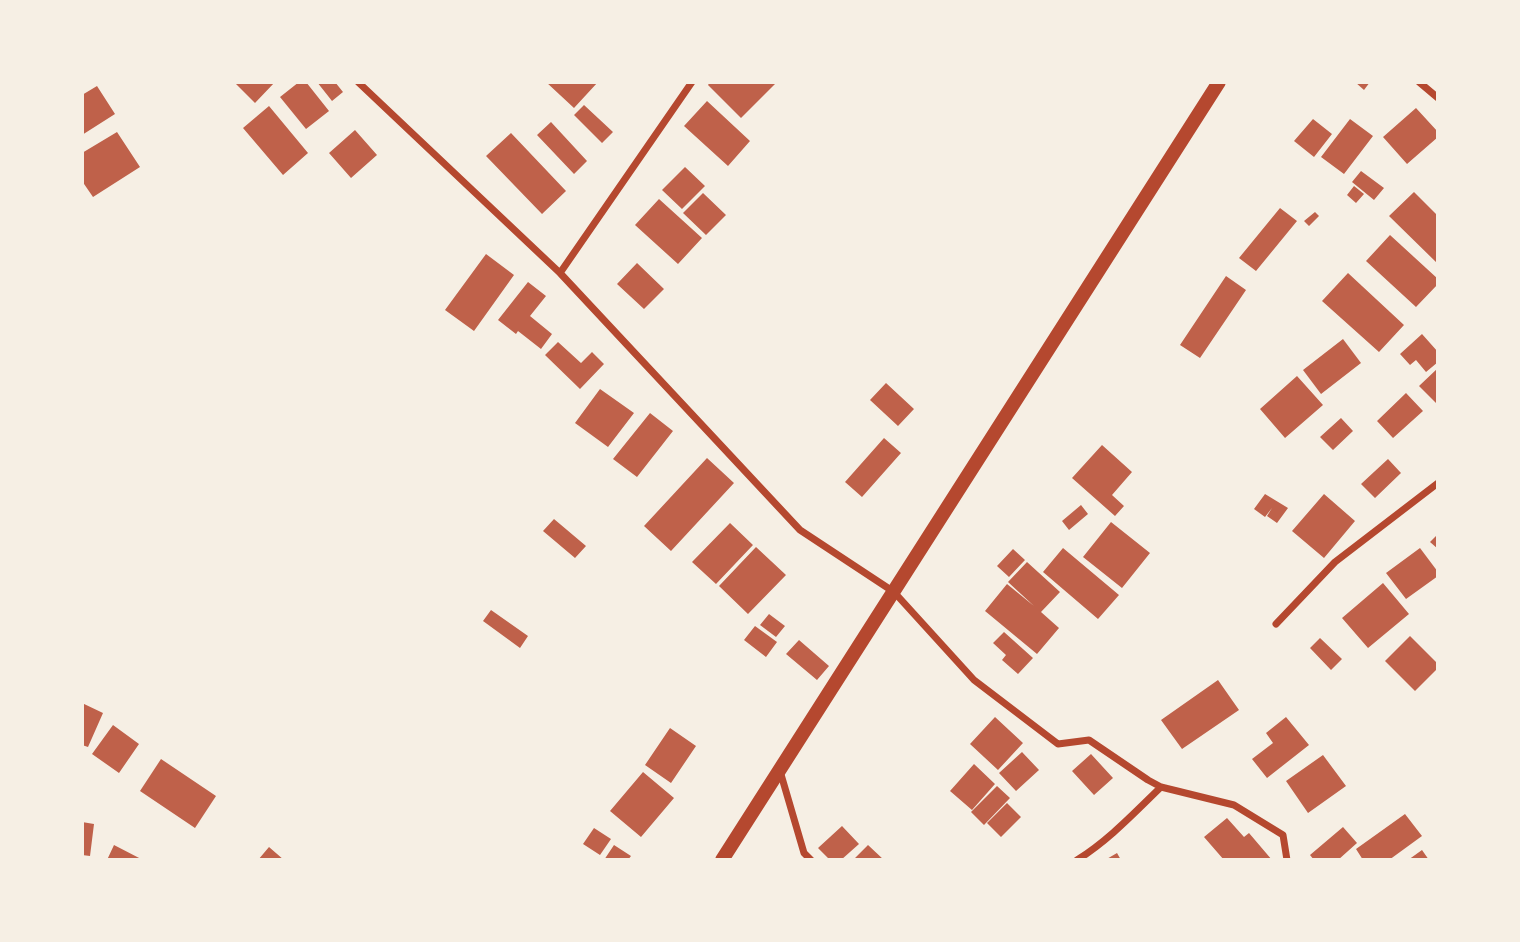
<!DOCTYPE html>
<html>
<head>
<meta charset="utf-8">
<style>
	body { margin:0 }
	#map { position:relative; width:1520px; height:942px; overflow:hidden; background:#f6efe4; font-family:Karla,sans-serif }
	canvas { display:block }
	.frame { position:absolute; inset:0; border:84px solid #f6efe4; pointer-events:none }
</style>
</head>
<body>
<div id="map">
<canvas width="1520" height="942"></canvas>
<div class="frame"></div>
</div>
<script>
const c = document.querySelector('canvas').getContext('2d');
c.lineJoin = 'round';
function fillPath(path, color) {
  c.fillStyle = color;
  c.fill(path, 'evenodd');
}
function stroke(path, color, width, dash) {
  c.strokeStyle = color;
  c.lineWidth = width;
  c.lineCap = dash ? 'butt' : 'round';
  c.setLineDash(dash || []);
  c.stroke(path);
}
const building = new Path2D(`
	M234 82H275L255 103Z
	M299 82H306L329 111 306 129 280 97Z
	M317 82H335L343 92 332 101Z
	M546 82H598L574 108Z
	M710 82H777L741 118 708 85Z
	M1355 82H1370L1364 90Z
	M97 86 115 114 82 135V95Z
	M707 101 750 141 728 166 684 126Z
	M584 105 613 132 602 143 574 115Z
	M269 106 308 153 283 175 243 128Z
	M1416 108 1438 132V137L1407 164 1383 137Z
	M1313 119 1332 134 1314 157 1294 141Z
	M1350 119 1373 136 1344 174 1321 157Z
	M551 122 587 161 574 174 537 135Z
	M355 130 377 155 351 178 329 153Z
	M117 132 140 167 93 197 82 181V153Z
	M511 133 566 191 542 214 486 156Z
	M685 167 705 186 682 209 662 190Z
	M1361 171 1384 188 1374 200 1352 182Z
	M1354 186 1364 194 1356 203 1347 195Z
	M1414 192 1438 216V264L1389 216Z
	M703 193 726 215 706 235 683 213Z
	M659 199 702 238 678 264 635 225Z
	M1280 208 1297 221 1256 271 1239 258Z
	M1315 212 1319 216 1309 226 1304 221Z
	M1390 235 1438 279V284L1416 307 1366 261Z
	M486 254 514 275 474 331 445 310Z
	M637 263 664 289 644 309 617 284Z
	M1348 273 1404 325 1379 352 1322 301Z
	M1226 276 1246 290 1200 358 1180 345Z
	M528 282 546 296 530 316 552 334 541 349 518 331 516 334 498 320Z
	M1422 334 1438 352V362L1426 372 1416 360 1410 365 1400 354Z
	M1343 339 1361 363 1321 394 1303 370Z
	M558 342 581 363 592 352 604 364 580 389 545 355Z
	M1438 368V405L1419 386Z
	M1297 376 1323 405 1285 438 1260 409Z
	M886 383 914 409 898 426 870 400Z
	M600 389 634 413 608 447 575 423Z
	M1406 393 1423 411 1393 438 1377 421Z
	M650 413 673 431 637 477 613 459Z
	M1341 418 1353 431 1333 450 1320 437Z
	M884 438 901 453 862 497 845 482Z
	M1102 445 1132 472 1112 495 1124 506 1115 516 1072 478Z
	M707 458 734 483 671 551 644 526Z
	M1388 459 1401 473 1375 498 1361 484Z
	M1265 494 1288 508 1277 523 1267 516 1272 508 1265 517 1254 509Z
	M1324 494 1355 521 1324 558 1292 531Z
	M1081 505 1088 514 1069 530 1062 521Z
	M554 519 586 546 575 558 543 531Z
	M1111 522 1150 553 1122 588 1083 557Z
	M730 523 753 545 716 584 692 562Z
	M1438 534V549L1430 542Z
	M756 547 786 575 748 614 719 586Z
	M1063 548 1119 595 1098 619 1043 572Z
	M1420 548 1438 572V576L1406 599 1386 573Z
	M1013 549 1025 560 1009 577 997 566Z
	M1027 562 1060 592 1041 612 1059 628 1037 654 985 611 1007 584 1034 606 1008 582Z
	M1383 583 1409 614 1368 648 1342 618Z
	M491 610 528 636 520 648 483 621Z
	M769 614 785 626 776 637 760 625Z
	M755 626 777 642 766 657 744 640Z
	M1004 632 1033 658 1018 674 1002 660 1006 655 993 643Z
	M1410 636 1438 664V668L1415 691 1385 661Z
	M1320 638 1342 659 1331 670 1310 648Z
	M799 640 829 666 817 680 786 654Z
	M1218 680 1239 710 1182 749 1161 720Z
	M82 703 103 713 88 747 82 745Z
	M995 717 1023 743 998 770 970 744Z
	M1286 717 1309 745 1267 778 1252 759 1273 743 1266 733Z
	M113 725 139 744 119 773 92 754Z
	M670 728 696 746 671 783 645 765Z
	M1022 752 1039 770 1016 791 999 773Z
	M1091 754 1113 778 1094 795 1072 771Z
	M1323 755 1346 786 1308 813 1286 781Z
	M161 759 216 796 195 828 140 791Z
	M974 764 995 784 972 810 950 791Z
	M643 772 674 798 641 837 610 811Z
	M997 786 1010 798 984 825 971 812Z
	M1007 803 1021 817 1001 837 987 823Z
	M1405 814 1422 836 1389 860H1363L1356 849Z
	M1227 818 1244 837 1249 833 1272 860H1224L1204 837Z
	M82 822 94 824 90 856 82 855Z
	M842 826 859 844 841 860H830L818 848Z
	M1343 827 1357 843 1338 860H1314L1310 855Z
	M594 828 611 839 600 855 583 844Z
	M114 845 143 860H107Z
	M614 845 631 856 628 860H604Z
	M868 845 884 860H853Z
	M269 847 284 860H258Z
	M1422 850 1429 860H1408Z
	M1117 853 1121 860H1105Z`);
const minor = new Path2D(`
	M358 82 560 273 800 530 894 592 974 680 1058 744 1089 740 1148 780 1161 787 1234 805 1283 835 1287 860
	M1419 82 1438 98
	M560 273 692 82
	M1276 624 1335 562 1438 483
	M780 771 804 853 811 860
	M1077 860C1109 840 1134 813 1161 787`);
const primary = new Path2D(`
	M722 860 1219 82`);
fillPath(building, '#bf614a');
stroke(minor, '#b5482f', 7);
stroke(primary, '#b5482f', 14);
</script>
</body>
</html>
